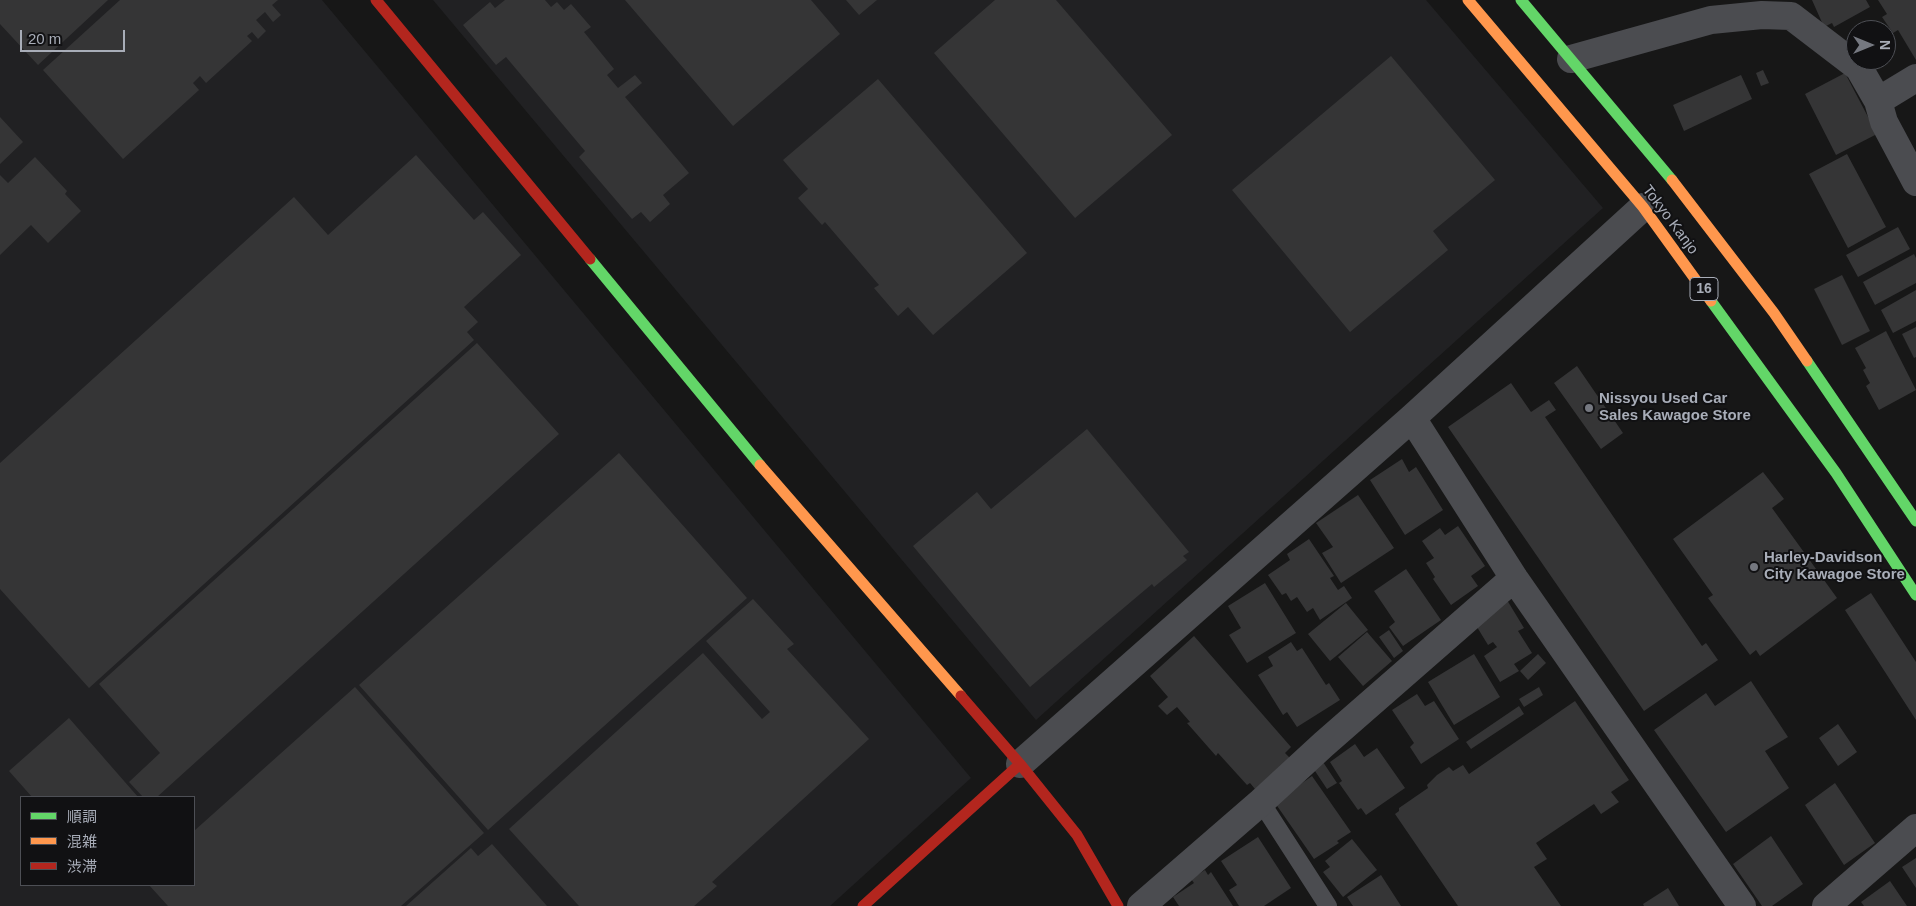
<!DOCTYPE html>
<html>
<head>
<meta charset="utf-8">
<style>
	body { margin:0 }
	#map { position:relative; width:1916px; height:906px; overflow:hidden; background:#171717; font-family:Helvetica,"Noto Sans JP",sans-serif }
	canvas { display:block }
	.legend { position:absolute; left:20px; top:796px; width:175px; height:90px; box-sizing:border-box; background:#111113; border:1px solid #4d4f55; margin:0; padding:6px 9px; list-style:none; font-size:15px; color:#a8adb8 }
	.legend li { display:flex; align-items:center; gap:10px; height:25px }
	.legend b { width:25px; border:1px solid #4d4f55 }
	.north { position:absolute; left:1846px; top:20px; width:50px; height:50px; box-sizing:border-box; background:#111113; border:1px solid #4d4f55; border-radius:50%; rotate:90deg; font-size:14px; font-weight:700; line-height:20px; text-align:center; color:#a8adb8 }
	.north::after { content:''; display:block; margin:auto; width:18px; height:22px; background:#757880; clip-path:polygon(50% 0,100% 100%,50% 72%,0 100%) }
	.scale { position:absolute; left:20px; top:30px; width:105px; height:22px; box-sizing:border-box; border:2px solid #a8adb8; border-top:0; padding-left:6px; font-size:15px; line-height:18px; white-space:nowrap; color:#a8adb8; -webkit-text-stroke:4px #111113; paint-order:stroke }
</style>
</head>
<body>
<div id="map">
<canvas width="1916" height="906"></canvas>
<ul class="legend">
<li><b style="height:6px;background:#63d668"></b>順調</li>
<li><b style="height:6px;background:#ff974d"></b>混雑</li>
<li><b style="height:6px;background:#b3261e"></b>渋滞</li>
</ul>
<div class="north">N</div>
<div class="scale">20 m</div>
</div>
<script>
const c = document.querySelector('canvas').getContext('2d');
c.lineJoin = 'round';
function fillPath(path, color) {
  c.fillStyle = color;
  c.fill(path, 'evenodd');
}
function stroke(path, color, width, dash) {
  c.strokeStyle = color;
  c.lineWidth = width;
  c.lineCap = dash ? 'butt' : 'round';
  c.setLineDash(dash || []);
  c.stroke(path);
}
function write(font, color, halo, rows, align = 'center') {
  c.font = font + ' Helvetica,sans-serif';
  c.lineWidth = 4;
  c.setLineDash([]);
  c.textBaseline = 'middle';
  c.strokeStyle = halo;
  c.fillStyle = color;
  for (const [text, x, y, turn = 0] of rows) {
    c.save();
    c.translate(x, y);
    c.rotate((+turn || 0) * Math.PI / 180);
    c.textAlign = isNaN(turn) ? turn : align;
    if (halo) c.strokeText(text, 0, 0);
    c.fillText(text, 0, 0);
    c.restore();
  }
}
const built = new Path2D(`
	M0 0H322L971 778 830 906H0ZM21 797H194V885H21Z
	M433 0H1426L1603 208 1036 720Z`);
const building = new Path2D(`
	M0 0H108L38 65 0 24Z
	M120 0H278L272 5 281 15 273 22 265 12 256 20 266 31 258 39 252 32 247 36 252 41 206 83 200 76 193 83 199 90 123 159 43 70Z
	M505 0H545L551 7 557 2 564 10 571 4 591 27 584 32 614 69 607 75 618 88 635 75 642 83 625 97 689 173 663 195 670 204 650 222 641 212 632 219 579 157 585 151 506 57 496 65 463 25 490 2 495 8Z
	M625 0H811L840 34 733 126Z
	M846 0H877L859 15Z
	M995 0H1056L1172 135 1075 218 934 53Z
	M1812 0H1866L1870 7 1834 27 1832 23 1824 27Z
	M1878 0H1916V60L1898 30 1893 33 1882 17 1887 14Z
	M1391 56 1495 180 1433 231 1448 250 1350 332 1232 190Z
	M1763 70 1769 83 1761 86 1756 73Z
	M1845 73 1877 134 1836 155 1805 94Z
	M1741 75 1752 99 1684 131 1673 105Z
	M878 79 1027 253 933 335 908 307 898 316 874 288 879 285 825 222 822 225 798 198 808 189 783 160Z
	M0 117 23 142 0 164Z
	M1847 154 1886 227 1848 248 1809 174Z
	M416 155 474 220 483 212 521 255 464 307 478 322 467 332 474 340 89 688 0 589V463L294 197 328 235Z
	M35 157 67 191 65 194 81 211 48 243 31 225 0 255V175L8 183Z
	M1898 227 1910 249 1858 277 1846 255Z
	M1914 254 1916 258V283L1875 305 1863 282Z
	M1842 275 1870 331 1842 345 1814 289Z
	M1916 290V321L1893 333 1881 310Z
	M1916 327V357L1914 358 1902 334Z
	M1886 331 1916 390 1879 410 1866 386 1870 383 1863 370 1866 368 1855 348Z
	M477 343 559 434 157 797H143L129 782 160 753 99 684Z
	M1577 366 1623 433 1601 449 1554 383Z
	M1511 383 1531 412 1549 400 1556 410 1545 417 1702 646 1706 643 1718 660 1644 711 1448 427Z
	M1087 429 1189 552 1183 556 1187 560 1154 587 1152 584 1030 687 913 546 977 492 991 509Z
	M619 453 747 598 488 830 359 685Z
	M1402 459 1409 472 1416 467 1443 510 1405 535 1370 480Z
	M1763 472 1784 499 1772 508 1837 598 1760 656 1756 650 1750 655 1708 598 1713 595 1673 539Z
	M1358 495 1394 548 1341 583 1322 553 1333 547 1316 523Z
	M1458 526 1485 566 1471 576 1478 586 1451 605 1433 579 1435 577 1426 563 1434 558 1422 541 1440 528 1445 535Z
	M1309 539 1334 576 1330 578 1338 590 1344 586 1352 598 1320 620 1313 608 1307 612 1297 597 1291 601 1286 593 1282 595 1268 575 1290 560 1287 554Z
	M1406 569 1441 620 1403 646 1389 627 1395 622 1374 591Z
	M1265 583 1296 633 1247 663 1229 635 1241 628 1228 606Z
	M1871 593 1916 662V720L1845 610Z
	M753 599 794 644 787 649 869 739 712 882 717 886 694 906H579L509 829 703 653 762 719 770 712 706 641Z
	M1507 600 1524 628 1518 631 1532 653 1514 664 1519 671 1500 682 1484 656 1497 647 1493 642 1488 645 1477 627Z
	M1346 603 1368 630 1330 661 1308 634Z
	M1389 630 1403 651 1394 658 1379 637Z
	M1367 632 1392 661 1363 686 1338 657Z
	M1194 636 1291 747 1285 753 1290 758 1255 789 1250 783 1247 785 1218 753 1216 756 1187 723 1190 722 1177 707 1167 715 1158 706 1168 697 1150 676Z
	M1291 642 1297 651 1302 648 1326 685 1329 683 1340 700 1297 727 1287 712 1283 715 1258 675 1273 666 1268 657Z
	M1474 654 1500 697 1454 725 1428 682Z
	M1538 654 1546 663 1528 680 1520 671Z
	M1751 681 1788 737 1765 751 1789 788 1726 832 1654 730 1706 693 1715 706Z
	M355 687 484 833 401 906H168L149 885H194V831Z
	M1539 687 1543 695 1524 707 1519 699Z
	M1417 694 1425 706 1434 701 1459 739 1421 764 1410 747 1414 743 1392 710Z
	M1575 701 1629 780 1611 792 1619 802 1601 814 1594 804 1536 843 1547 859 1534 867 1561 906H1458L1395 814 1399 811V808L1428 788 1427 785 1437 775 1449 767 1453 771 1463 765 1469 774Z
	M1519 706 1524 714 1471 749 1466 742Z
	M69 718 138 797H32L9 771Z
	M1838 724 1857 752 1838 766 1819 738Z
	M1355 744 1364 757 1377 748 1405 788 1366 815 1361 808 1358 810 1339 783 1342 781 1330 762Z
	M1323 762 1337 783 1327 789 1313 768Z
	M1312 776 1351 832 1337 841 1339 843 1314 859 1273 800 1295 788Z
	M1835 783 1875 843 1844 865 1805 805Z
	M1771 836 1803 884 1772 906H1762L1733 864Z
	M1258 837 1291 888 1264 906H1239L1229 890 1237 885 1221 861Z
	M1352 839 1377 870 1343 897 1323 872 1330 867 1325 861Z
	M492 844 547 906H406L471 848 478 856Z
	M1916 858V888L1902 867Z
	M1205 870 1208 875 1211 872 1233 906H1179L1173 897 1194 883 1191 879Z
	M1381 875 1401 906H1353L1347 897Z
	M1890 881 1907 906H1864L1861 902Z
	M1668 888 1679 906H1644L1643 904Z`);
const lane = new Path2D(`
	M1261 802 1328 906`);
const street = new Path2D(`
	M1571 59 1711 20 1762 15 1791 16 1859 68 1878 101 1884 122 1916 182
	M1878 101 1916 78
	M1412 418 1514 578 1742 906
	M1020 764 1412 418 1643 207
	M1141 906 1261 802 1324 744 1514 578
	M1826 906 1916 828`);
const fast = new Path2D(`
	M1521 0 1672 180
	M590 259 760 465
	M1711 301 1836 473 1916 595
	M1807 361 1916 521`);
const slow = new Path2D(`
	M1468 0 1643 207 1711 301
	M1672 180 1774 313 1807 361
	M760 465 961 696`);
const jam = new Path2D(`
	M376 0 590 259
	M961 696 1020 764 1077 835 1118 906
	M863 906 1020 764`);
const markers = [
	[1589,408,5,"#757880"],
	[1754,567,5,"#757880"]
];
const shields = [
	[1704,289,28]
];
const shieldNames = [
	["16",1704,289]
];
const streetNames = [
	["Tokyo Kanjo",1670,220,53]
];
const poiNames = [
	["Nissyou Used Car",1599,399],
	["Sales Kawagoe Store",1599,416],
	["Harley-Davidson",1764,558],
	["City Kawagoe Store",1764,575]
];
fillPath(built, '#212123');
fillPath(building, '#353536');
stroke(lane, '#4b4c50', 18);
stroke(street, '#4b4c50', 28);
stroke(fast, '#63d668', 11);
stroke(slow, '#ff974d', 11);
stroke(jam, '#b3261e', 11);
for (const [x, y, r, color] of markers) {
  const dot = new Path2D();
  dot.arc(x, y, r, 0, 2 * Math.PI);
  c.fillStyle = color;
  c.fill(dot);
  stroke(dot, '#111113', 2);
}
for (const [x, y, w] of shields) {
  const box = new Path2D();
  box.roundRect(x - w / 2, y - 11.5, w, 23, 4);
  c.fillStyle = '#111113';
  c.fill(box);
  stroke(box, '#a8adb8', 1);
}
write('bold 14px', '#a8adb8', null, shieldNames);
write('15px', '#a8adb8', '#111113', streetNames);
write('bold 15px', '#a8adb8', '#111113', poiNames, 'left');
</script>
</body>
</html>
